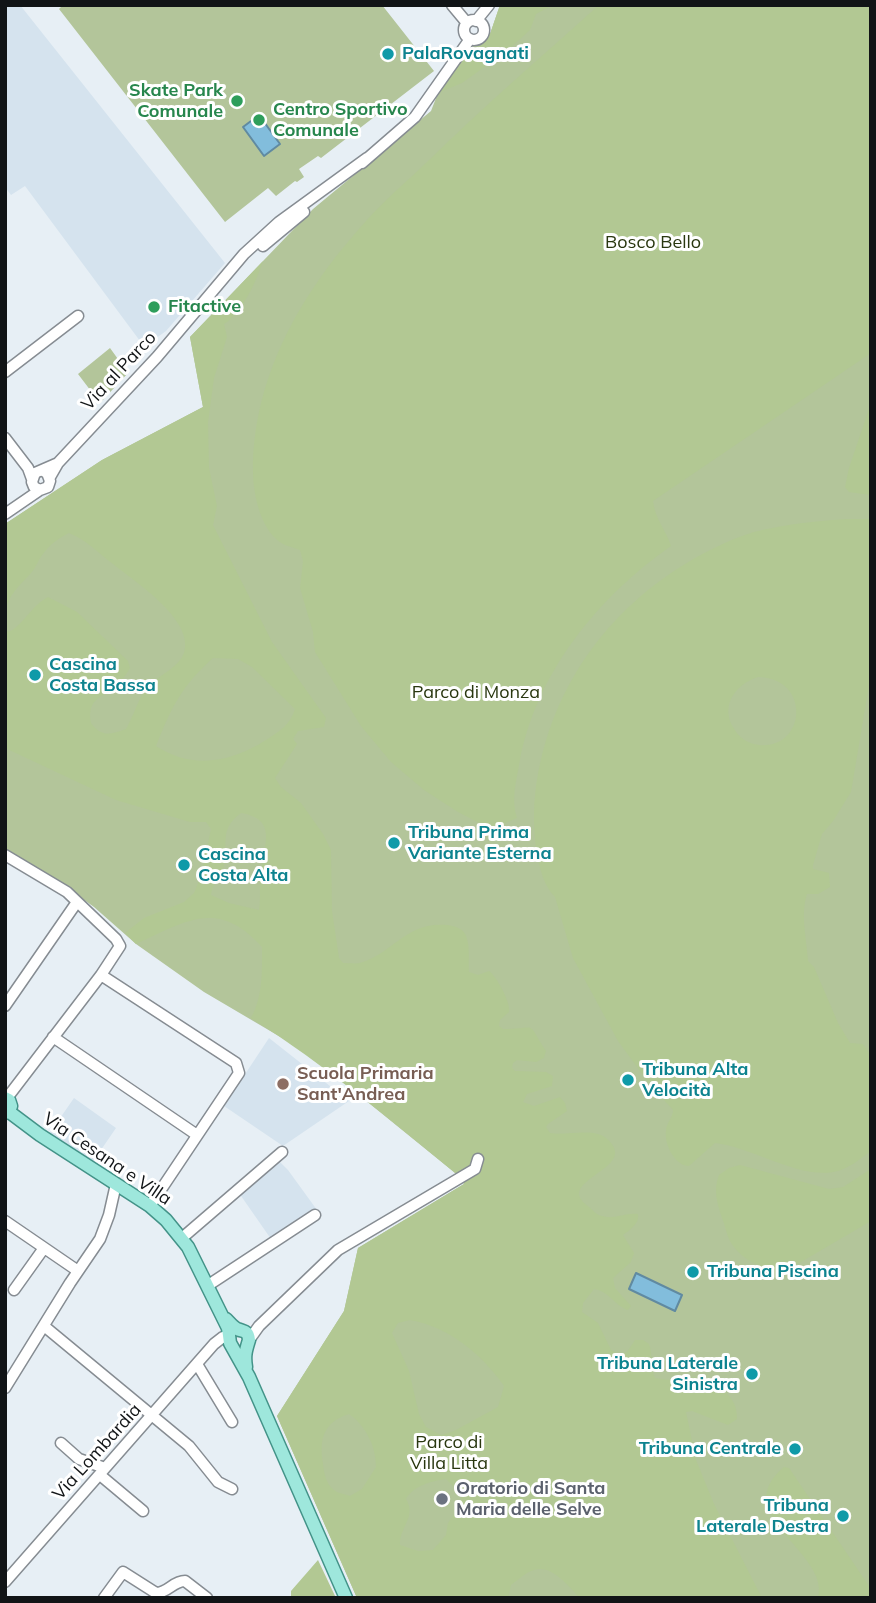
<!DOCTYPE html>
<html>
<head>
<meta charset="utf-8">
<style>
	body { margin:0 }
	#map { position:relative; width:876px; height:1603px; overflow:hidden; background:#e7eff5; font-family:Mulish,sans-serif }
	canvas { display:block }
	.frame { position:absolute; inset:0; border:7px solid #111416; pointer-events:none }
</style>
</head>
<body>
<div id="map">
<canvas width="876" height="1603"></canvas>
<div class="frame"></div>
</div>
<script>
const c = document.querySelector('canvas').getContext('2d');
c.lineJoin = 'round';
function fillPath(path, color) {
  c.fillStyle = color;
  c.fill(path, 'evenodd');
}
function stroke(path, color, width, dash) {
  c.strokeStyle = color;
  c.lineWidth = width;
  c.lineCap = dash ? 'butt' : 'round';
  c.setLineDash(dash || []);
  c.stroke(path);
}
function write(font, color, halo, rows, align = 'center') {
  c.font = font + ' Mulish,sans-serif';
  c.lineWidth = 6;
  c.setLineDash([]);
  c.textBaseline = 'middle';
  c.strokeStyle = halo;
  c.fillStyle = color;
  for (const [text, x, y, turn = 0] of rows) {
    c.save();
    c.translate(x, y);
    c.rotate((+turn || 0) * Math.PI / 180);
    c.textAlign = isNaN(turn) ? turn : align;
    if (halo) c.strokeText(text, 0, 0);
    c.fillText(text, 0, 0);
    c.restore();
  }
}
const built = new Path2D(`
	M5 5H20L225 263 166 331 141 349 137 344 140 341 25 186 11 195 5 187Z
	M269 1038 349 1101 283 1146 224 1106Z
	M74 1098 116 1128 92 1163 49 1134Z
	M278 1160 288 1170 317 1210 271 1239 239 1193Z`);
const green = new Path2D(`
	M63 5H382L434 71 321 158 318 156 299 169 304 177 297 182 295 181 276 196 268 188 225 222 59 9Z
	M500 5H871V1598H357L277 1416 344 1311 358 1248 464 1184 460 1177 338 1078 294 1045 204 992 136 944 94 907 59 882 5 849V524L102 460 203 407 190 337 313 209 431 111 438 93 464 53 490 34Z
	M110 348 128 373 100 403 78 374Z`);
const forest = new Path2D(`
	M500 5H553L536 14 530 30 507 51 462 83 438 93 464 53 490 34Z
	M599 5H871V353L653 501C655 519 666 530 671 546 597 598 535 674 519 765 516 782 511 801 517 818L491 829 458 812 424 790 391 762 361 726 315 652 313 632 300 588 303 561 300 550C295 548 290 547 285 545 261 534 253 494 253 471 253 378 299 297 359 229 379 205 404 184 427 162 482 108 541 57 599 5Z
	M263 261C257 280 241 315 224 324L227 337 214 378 208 422 209 468 217 506 213 525 272 642 326 718 324 727 298 731 293 739 297 744 275 778 281 787 301 803 323 834 331 850 332 911 339 958 343 963C348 963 355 964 360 963 394 953 406 921 447 925 456 926 465 929 467 939 470 949 468 962 469 972L478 975 489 971C497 977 511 1003 509 1012L500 1020 499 1026 503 1029C540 1029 525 1019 546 1051L544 1058 536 1062 517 1060 513 1063 512 1068 515 1071 546 1072 553 1076 552 1086 527 1094 523 1102 534 1106 560 1097 565 1103 567 1111 548 1124 546 1127 550 1133C566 1135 583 1130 598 1134 603 1135 608 1139 611 1143 634 1170 552 1181 589 1207 593 1210 596 1215 602 1216 613 1220 627 1212 638 1214 640 1223 630 1230 623 1235L634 1253 631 1262 613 1278 615 1288 631 1306 628 1310C614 1305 609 1291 594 1289L583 1303 582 1312 598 1323 611 1350 620 1355 627 1352 635 1340H643L649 1344C653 1355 650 1368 655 1378 683 1385 698 1366 723 1390 733 1399 737 1406 737 1419L728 1425 692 1411 686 1412 696 1460 714 1504 762 1598H580C569 1587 552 1564 534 1570 526 1572 518 1580 511 1585L508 1598H357L277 1416 344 1311 358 1248 464 1184 460 1177C392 1121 325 1065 251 1018 263 996 262 972 262 947 218 898 186 921 136 944L125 933 144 918 184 902 194 893 201 876 211 829 206 822H190L116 800 5 748V626L8 632C21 628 32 605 48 597L77 612 128 661 130 668C127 673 123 679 119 683 105 697 86 697 91 723 102 738 111 734 126 729 134 716 141 690 152 682 163 674 179 666 184 653 195 620 134 581 113 564 98 553 87 540 69 533 59 538 50 544 43 554 38 560 36 568 31 573 19 586 10 593 5 611V524L102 460 203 407 190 337ZM213 658 238 659 252 667 295 709C290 725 280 731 266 740 232 762 192 770 156 746 172 706 181 687 213 658ZM241 813C278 819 264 845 261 871 259 884 261 897 259 910L229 903 211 895C212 884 220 879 223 869 230 844 217 831 241 813ZM410 1320C449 1327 482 1354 504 1386L498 1407 454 1431 441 1435 426 1427 419 1414 409 1371 392 1333 398 1323ZM349 1414C366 1426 376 1446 376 1467L362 1489 350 1496C345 1494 337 1493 334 1490 326 1484 324 1473 323 1464 319 1440 323 1422 349 1414ZM446 1479 455 1488 462 1499 458 1509 448 1523 446 1535 433 1550 418 1551 400 1545C399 1527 417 1517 406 1499 413 1486 431 1481 446 1479Z
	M871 403V495L849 492 845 487 849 468Z
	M848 519H871V673L851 792 833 821 822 834 813 865V869L829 873 830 887 818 894H807C800 915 807 940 808 961L814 967 838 1023 850 1043 863 1044 871 1056V1151C860 1159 851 1167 838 1171 801 1181 753 1147 715 1143L689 1166C675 1166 664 1144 666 1131 666 1123 673 1118 673 1110L648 1082 618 1041 573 958 555 897C535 878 532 823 535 796 546 693 606 609 695 558 714 548 733 538 754 532 785 524 816 521 848 519ZM758 677C812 678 806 750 759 745 748 744 738 737 733 727 720 705 736 684 758 677Z
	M740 1165 829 1189 843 1187 871 1169V1221L789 1269C767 1273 739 1260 729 1239 726 1232 725 1225 722 1218 717 1202 713 1191 719 1175L729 1168Z
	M784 1467 789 1468 871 1589V1598H818C831 1552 726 1515 784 1467Z
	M318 1560 336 1598 291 1596V1591Z`);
const water = new Path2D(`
	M259 115 280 144 264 156 243 127Z
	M636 1273 682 1295 675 1311 629 1289Z`);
const minor = new Path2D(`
	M452 5 467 23
	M464 30a10 10 0 1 1 20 0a10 10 0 1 1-20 0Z
	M476 21 489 5
	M362 163 415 117 470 39
	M263 246 304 212
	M5 372 78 316
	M5 438 28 468 32 479
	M43 471 47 473 50 481 48 487 40 490 34 487 32 482 35 473 58 463
	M50 477 58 463 157 357 244 254 279 222 367 158
	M5 514 40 490
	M5 855 67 892 116 939 120 946 101 975 7 1098
	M101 975 236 1063 239 1073 150 1206
	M5 1006 77 902
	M53 1037 197 1135
	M5 1221 78 1271
	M182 1238 282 1152
	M207 1286 315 1215
	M14 1290 44 1248
	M44 1326 189 1446 218 1482 232 1489
	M249 1340 259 1326 338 1250 475 1169 478 1159
	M197 1364 232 1422
	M5 1388 70 1283 100 1239 109 1215 116 1184
	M61 1443 79 1459 105 1468
	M100 1475 143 1511
	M5 1582 214 1344 223 1337 230 1334
	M104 1598 123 1572 156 1593C168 1593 173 1581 185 1581L207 1598`);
const major = new Path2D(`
	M5 1098 9 1100 11 1106 5 1113
	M8 1111 40 1135 150 1206 166 1220 188 1247 228 1328 230 1343 249 1377 346 1598
	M226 1319C229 1322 233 1327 237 1329 244 1332 248 1330 249 1340 246 1350 244 1355 246 1367`);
const markers = [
	[388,54,7,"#0f9aa8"],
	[237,101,7,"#2e9e5b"],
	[259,120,7,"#2e9e5b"],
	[154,307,7,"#2e9e5b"],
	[35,675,7,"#0f9aa8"],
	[394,843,7,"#0f9aa8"],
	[184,865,7,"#0f9aa8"],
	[628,1080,7,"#0f9aa8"],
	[283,1084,7,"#8d6e63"],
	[693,1272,7,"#0f9aa8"],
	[752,1374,7,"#0f9aa8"],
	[795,1449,7,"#0f9aa8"],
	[442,1499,7,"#6b7280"],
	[843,1516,7,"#0f9aa8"]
];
const cultureNames = [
	["PalaRovagnati",402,54],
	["Cascina",49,665],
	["Costa Bassa",49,686],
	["Tribuna Prima",408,833],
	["Variante Esterna",408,854],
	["Cascina",198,855],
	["Costa Alta",198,876],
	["Tribuna Alta",642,1070],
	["Velocità",642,1091],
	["Tribuna Piscina",707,1272],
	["Tribuna Laterale",738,1364,"right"],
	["Sinistra",738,1385,"right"],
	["Tribuna Centrale",781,1449,"right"],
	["Tribuna",829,1506,"right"],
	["Laterale Destra",829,1527,"right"]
];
const leisureNames = [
	["Skate Park",223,91,"right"],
	["Comunale",223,112,"right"],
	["Centro Sportivo",273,110],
	["Comunale",273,131],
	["Fitactive",168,307]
];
const parkNames = [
	["Bosco Bello",653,243],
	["Parco di Monza",476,693],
	["Parco di",449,1443],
	["Villa Litta",449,1464]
];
const streetNames = [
	["Via al Parco",119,371,-47],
	["Via Cesana e Villa",107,1159,34],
	["Via Lombardia",97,1452,-48]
];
const educationNames = [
	["Scuola Primaria",297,1074],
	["Sant'Andrea",297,1095]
];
const worshipNames = [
	["Oratorio di Santa",456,1489],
	["Maria delle Selve",456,1510]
];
fillPath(built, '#d5e3ee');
fillPath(green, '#b3c59a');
fillPath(forest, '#b2c893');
fillPath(water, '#82bddc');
stroke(water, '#608aa1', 2);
stroke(minor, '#868c92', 13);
stroke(major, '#439388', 15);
stroke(minor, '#fff', 10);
stroke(major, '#9ee7dc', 12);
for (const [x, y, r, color] of markers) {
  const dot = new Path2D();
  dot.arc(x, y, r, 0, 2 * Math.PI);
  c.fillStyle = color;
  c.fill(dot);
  stroke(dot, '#fff', 2.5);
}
write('bold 18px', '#0d838f', '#fff', cultureNames, 'left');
write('bold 18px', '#27864d', '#fff', leisureNames, 'left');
write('18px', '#29370f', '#fff', parkNames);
write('18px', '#111416', '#fff', streetNames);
write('bold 18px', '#785e54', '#fff', educationNames, 'left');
write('bold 18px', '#5b616d', '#fff', worshipNames, 'left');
</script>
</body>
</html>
